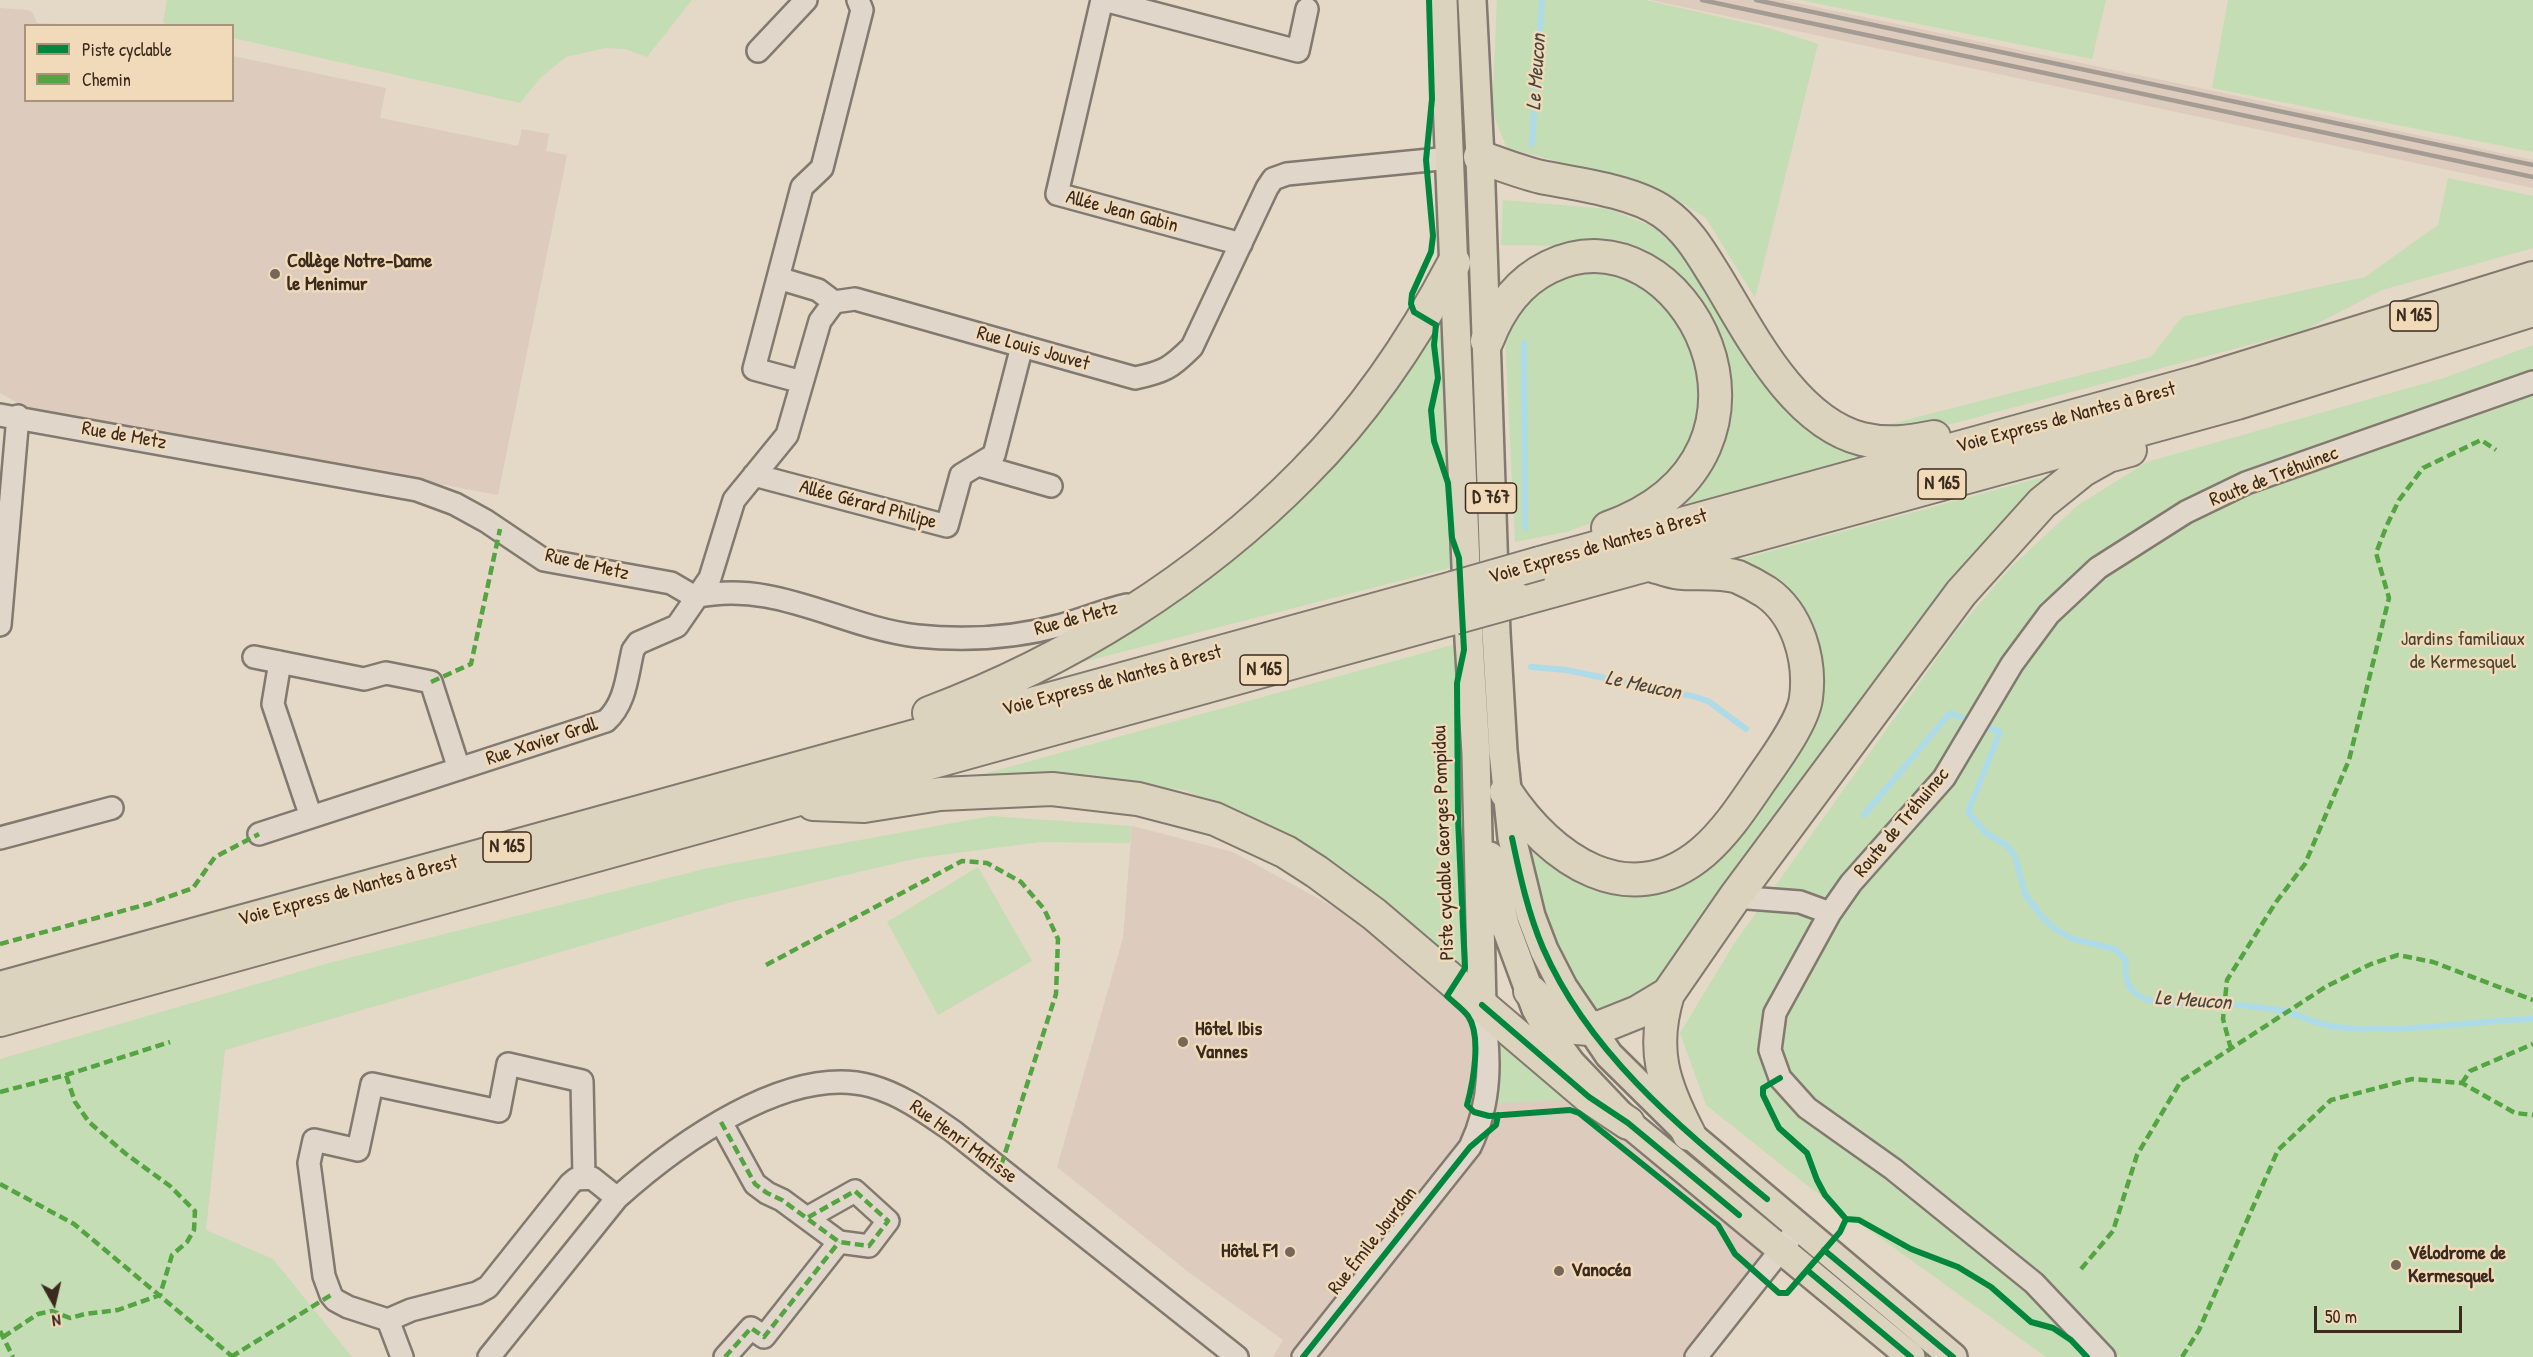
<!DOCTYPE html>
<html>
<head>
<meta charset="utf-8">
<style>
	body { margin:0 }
	#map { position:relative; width:2533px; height:1357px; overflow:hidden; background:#e4d8c6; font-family:"Patrick Hand",sans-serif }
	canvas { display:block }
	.legend { position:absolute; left:24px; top:24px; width:210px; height:78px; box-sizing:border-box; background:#f1dab9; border:2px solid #a8947b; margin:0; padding:8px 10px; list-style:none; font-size:18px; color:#3b2a1e }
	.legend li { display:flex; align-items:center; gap:12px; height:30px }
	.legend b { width:30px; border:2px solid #a8947b }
	.north { position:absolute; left:24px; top:1273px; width:60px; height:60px; -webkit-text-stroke:4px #f1dab9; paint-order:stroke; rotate:172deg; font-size:16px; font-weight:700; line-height:24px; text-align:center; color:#3b2a1e }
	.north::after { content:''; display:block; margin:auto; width:21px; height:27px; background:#3b2a1e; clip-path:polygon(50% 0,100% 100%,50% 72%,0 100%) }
	.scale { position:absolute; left:2314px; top:1306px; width:148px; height:27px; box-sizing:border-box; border:3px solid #3b2a1e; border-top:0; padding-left:8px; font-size:18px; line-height:21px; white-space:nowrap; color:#3b2a1e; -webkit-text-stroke:4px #f1dab9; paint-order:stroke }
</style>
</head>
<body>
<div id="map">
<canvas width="2533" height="1357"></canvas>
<ul class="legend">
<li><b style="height:8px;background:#00873e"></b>Piste cyclable</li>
<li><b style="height:8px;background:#54a441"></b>Chemin</li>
</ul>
<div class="north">N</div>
<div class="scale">50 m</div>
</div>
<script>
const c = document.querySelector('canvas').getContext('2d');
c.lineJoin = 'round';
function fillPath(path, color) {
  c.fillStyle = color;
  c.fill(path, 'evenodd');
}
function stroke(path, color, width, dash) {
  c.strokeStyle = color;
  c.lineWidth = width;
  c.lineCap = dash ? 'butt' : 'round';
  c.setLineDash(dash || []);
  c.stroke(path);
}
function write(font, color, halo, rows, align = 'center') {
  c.font = font + ' "Patrick Hand",sans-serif';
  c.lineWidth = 5;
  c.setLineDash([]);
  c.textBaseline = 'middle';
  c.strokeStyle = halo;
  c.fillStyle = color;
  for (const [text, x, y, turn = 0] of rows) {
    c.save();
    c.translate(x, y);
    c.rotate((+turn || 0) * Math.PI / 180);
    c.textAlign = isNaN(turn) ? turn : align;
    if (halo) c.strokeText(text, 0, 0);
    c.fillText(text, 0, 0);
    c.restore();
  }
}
const built = new Path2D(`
	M1651 0H1783L2209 90 2533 160V188Z
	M0 8 28 10 32 12 37 23 57 24 26 26V100H232L233 56 386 88 380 118 518 146 522 129 549 134 546 151 567 155 498 495 25 407 0 393Z
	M1132 826 1233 852 1343 912 1780 1266 1711 1357H1273L1283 1340 1191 1274 1057 1167 1123 938Z`);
const green = new Path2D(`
	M167 0H692L647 57 625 49 605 48 566 57 540 78 520 103 233 38 232 26H176L163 23Z
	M1497 0H1645L1769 28 1818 44 1755 298 1706 218 1658 188 1507 148 1492 112Z
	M1800 0H2106L2092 59Z
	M2228 0H2533V152L2212 88Z
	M2448 178 2533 196V248L2382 290 2305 330 1902 437 1860 424 1883 426 2151 357 2182 317 2365 277 2438 225Z
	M1503 200 1609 209 1656 228 1695 267 1835 439 1867 457 1672 511 1654 491 1616 514 1566 532 1515 542 1505 337 1514 313 1548 280 1570 270 1571 246 1501 245Z
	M1449 334 1454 567 1063 667 1162 601 1426 336Z
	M2533 345V1357H2046L1808 1186 1706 1105 1680 1033 1734 944 1957 630 2011 567 2077 506 2147 462 2444 378Z
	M2065 471 1662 982 1635 1008 1599 1013C1555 965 1541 893 1524 831L1648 886 1780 770 1812 639 1720 565Z
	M1456 644 1470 964 1466 974 1345 872 1270 825 1184 790 1080 778 958 781Z
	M991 816 1132 826 1130 843 1040 842 918 858 728 903 225 1050 206 1230 273 1259 352 1357H0V1059L329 963 708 868Z
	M978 867 1032 961 938 1015 887 922Z
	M1495 1036 1576 1099 1492 1104Z`);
const stream = new Path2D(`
	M1532 144 1542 0
	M1524 343 1525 528
	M1531 667 1566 670 1692 696 1708 701 1746 729
	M1864 815 1950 713 2000 732 1968 812 1985 832 2006 845 2015 856 2025 894 2042 917 2055 929 2073 939 2115 949 2126 960C2125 968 2125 979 2130 987 2147 1014 2211 1001 2239 1005 2254 1007 2270 1008 2284 1011 2302 1016 2318 1025 2337 1027 2402 1034 2468 1021 2533 1019`);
const minor = new Path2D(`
	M1102 0 1057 194 1241 244
	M1104 0 1298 51 1307 9
	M758 51 806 0
	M778 278 818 290 834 302
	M802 382 754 369 802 187 822 168 862 10 858 0
	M0 415 417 490 455 504 486 521 544 560 671 583 695 597C776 579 840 627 917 636 965 641 1015 638 1062 625 1084 619 1105 610 1127 605
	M978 465 1051 486
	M754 475 947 526 961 475 994 455 1022 346
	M0 625 18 416
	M254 657 364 679 386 673 431 682 459 769
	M280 662 273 704 311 817
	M259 834 606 721C626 703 627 675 633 650L638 643 677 626 710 578 734 500 787 435 820 321 834 302 855 299 1135 378C1164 372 1171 368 1192 347L1267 188 1273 179 1287 174 1450 158
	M0 838 112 808
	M1735 897 1800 902 1830 913
	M721 1122 755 1184 767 1193 782 1200 839 1242 869 1246 888 1221 855 1191 807 1218
	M584 1177 582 1081 508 1064 499 1111 372 1084 358 1150 314 1140 309 1163 324 1276 331 1295 335 1300 348 1307 388 1320 411 1310 477 1293 488 1287 570 1184 576 1179 592 1178 617 1198
	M388 1320 402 1357
	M489 1357 617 1198C676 1145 788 1063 871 1086 903 1095 928 1114 954 1132L1237 1357
	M725 1357 751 1328 764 1337 839 1242
	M1303 1357 1470 1147C1492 1102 1491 1053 1482 1005
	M1696 1357 1799 1227
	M2104 1357 2034 1283 1893 1169 1807 1108 1780 1078 1770 1050 1775 1013 1830 913 1851 883 1944 778 2012 664 2049 614 2098 568 2186 512 2246 483 2533 382`);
const major = new Path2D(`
	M1443 0 1469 640 1476 754 1482 1005
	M1472 0 1480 157 1496 633 1503 751 1512 838 1531 916 1544 950 1563 987 1609 1055 1689 1134 1953 1357
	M1490 856 1505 925 1536 1009 1551 1036 1571 1063 1628 1123 1911 1357`);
const highway = new Path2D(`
	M1480 157C1500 164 1520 172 1541 177 1576 184 1633 191 1663 212 1689 230 1702 255 1719 282 1752 337 1795 422 1862 439 1887 445 1910 442 1934 437
	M1487 341C1499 309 1518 282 1549 267 1683 201 1814 454 1608 528
	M1540 563 2201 381 2533 278
	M1519 600 2237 403 2533 310
	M929 713C1068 661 1200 579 1304 473 1365 412 1414 339 1454 263
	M1506 792C1550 859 1629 915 1703 852 1726 832 1743 806 1760 781 1774 761 1803 722 1806 698 1811 660 1798 614 1766 592 1758 587 1747 581 1738 577 1722 572 1700 574 1683 573 1674 573 1665 569 1656 567
	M813 804 864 806 940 794 1052 789 1138 799 1215 819 1286 852 1317 872 1374 914 1589 1097 1628 1123
	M0 988 1453 588
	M1530 991 1565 1024 1576 1028 1590 1029 1603 1026 1638 1012 1668 994 1735 897 1961 593 2042 503 2083 470 2108 456 2130 450
	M1668 994C1651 1049 1663 1084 1689 1134
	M0 1020 1454 618`);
const rail = new Path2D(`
	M1702 0 2533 177
	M1756 0 2533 165`);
const highwayBridge = new Path2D(`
	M1453 588 1540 563
	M1454 618 1519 600`);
const quiet = new Path2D(`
	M431 682 471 664 500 529
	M0 944 148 904 193 888 215 857 259 834
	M766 965 962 861 987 863 1021 882 1044 909 1058 939 1056 994 1000 1169
	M2231 1049 2223 1019 2227 980 2276 902 2305 864 2349 760 2389 598 2376 553 2387 525 2399 500 2423 468 2481 440 2496 450
	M2462 1083 2470 1071 2533 1044
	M0 1092 66 1075 170 1042
	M721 1122 755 1184 767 1193 782 1200 839 1242 869 1246 888 1221 855 1191 807 1218
	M0 1184 74 1224 233 1357
	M2081 1269 2113 1231 2137 1155 2181 1081 2327 986 2371 964 2398 955 2433 962 2533 1000
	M0 1331 13 1357
	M3 1337 38 1314 52 1311 70 1318 85 1314 118 1310 160 1295 172 1255 187 1242 194 1230 195 1211 170 1186 126 1154 89 1122 75 1102 66 1075
	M231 1357 331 1295
	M725 1357 751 1328 764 1337 839 1242
	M2182 1357 2199 1330 2278 1150 2331 1100 2412 1079 2462 1083 2515 1113 2533 1115`);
const cycleway = new Path2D(`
	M1429 0 1432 99 1426 160 1433 236 1431 252 1412 294 1411 304 1414 312 1436 325 1434 345 1438 378 1431 410 1434 441 1448 483 1452 538 1459 558 1464 650 1457 683 1458 819 1465 968 1447 996C1454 1003 1463 1009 1468 1016 1482 1036 1473 1083 1467 1105L1474 1112 1489 1116 1570 1110 1579 1113 1718 1225 1735 1254 1779 1293H1787L1840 1232 1846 1219 1859 1220 1911 1249 1958 1267 1991 1287 2031 1322 2053 1328 2071 1340 2087 1357
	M1512 838C1520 876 1528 913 1543 948 1589 1054 1681 1128 1767 1199
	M1482 1005 1589 1097 1628 1123 1739 1215
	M1780 1078 1763 1088V1095L1779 1128 1807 1153 1817 1180 1825 1195 1846 1219
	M1824 1250 1953 1357
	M1807 1270 1911 1357
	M1303 1357 1470 1147 1496 1125 1498 1115`);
const markers = [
	[275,274,6,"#766759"],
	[1183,1042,6,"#766759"],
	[1290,1252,6,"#766759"],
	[2396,1265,6,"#766759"],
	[1559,1271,6,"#766759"]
];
const shields = [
	[2414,316,48],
	[1942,484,48],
	[1491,498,51],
	[1264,670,48],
	[507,847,48]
];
const shieldNames = [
	["N 165",2414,316],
	["N 165",1942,484],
	["D 767",1491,498],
	["N 165",1264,670],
	["N 165",507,847]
];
const streetNames = [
	["Allée Jean Gabin",1122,212,15],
	["Rue Louis Jouvet",1033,349,16],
	["Voie Express de Nantes à Brest",2066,418,-15],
	["Rue de Metz",124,436,10],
	["Route de Tréhuinec",2274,477,-21],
	["Allée Gérard Philipe",868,505,15],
	["Voie Express de Nantes à Brest",1598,547,-16],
	["Rue de Metz",587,565,13],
	["Rue de Metz",1076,619,-15],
	["Voie Express de Nantes à Brest",1112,681,-15],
	["Rue Xavier Grall",542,742,-18],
	["Route de Tréhuinec",1902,823,-50],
	["Piste cyclable Georges Pompidou",1444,843,-92],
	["Voie Express de Nantes à Brest",348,891,-15],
	["Rue Henri Matisse",963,1142,36],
	["Rue Émile Jourdan",1373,1241,-52]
];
const poiNames = [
	["Collège Notre-Dame",287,262],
	["le Menimur",287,285],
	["Hôtel Ibis",1195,1030],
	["Vannes",1195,1053],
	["Hôtel F1",1278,1252,"right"],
	["Vélodrome de",2408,1254],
	["Kermesquel",2408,1277],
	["Vanocéa",1571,1271]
];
const parkNames = [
	["Jardins familiaux",2463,640],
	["de Kermesquel",2463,663]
];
const waterNames = [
	["Le Meucon",1537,72,-86],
	["Le Meucon",1643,686,12],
	["Le Meucon",2193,1001,4]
];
fillPath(built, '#ddcbbe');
fillPath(green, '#c4ddb4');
stroke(stream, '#addbe8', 6);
stroke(minor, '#82796f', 26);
stroke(major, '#82796f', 32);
stroke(highway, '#82796f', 36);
stroke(minor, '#e0d7ca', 21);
stroke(major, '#dbd3be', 27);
stroke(highway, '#dbd3be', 32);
stroke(rail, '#a49c93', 4.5);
stroke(highwayBridge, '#82796f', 36, []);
stroke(highwayBridge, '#dbd3be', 32);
stroke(quiet, '#54a441', 4.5, [9, 4.5]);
stroke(cycleway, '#00873e', 6);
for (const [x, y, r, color] of markers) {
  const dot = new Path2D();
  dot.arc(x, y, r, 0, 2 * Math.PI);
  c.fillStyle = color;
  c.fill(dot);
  stroke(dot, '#f1dab9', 2);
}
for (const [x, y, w] of shields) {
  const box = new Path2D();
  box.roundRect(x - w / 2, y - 15, w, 30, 4.5);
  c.fillStyle = '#f1dab9';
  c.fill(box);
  stroke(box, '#3b2a1e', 1.5);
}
write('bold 18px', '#3b2a1e', null, shieldNames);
write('20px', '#3b2a1e', '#f1dab9', streetNames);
write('bold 20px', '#3b2a1e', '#f1dab9', poiNames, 'left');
write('20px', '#4c4532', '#f1dab9', parkNames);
write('italic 21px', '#48453f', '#f1dab9', waterNames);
</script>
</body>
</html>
